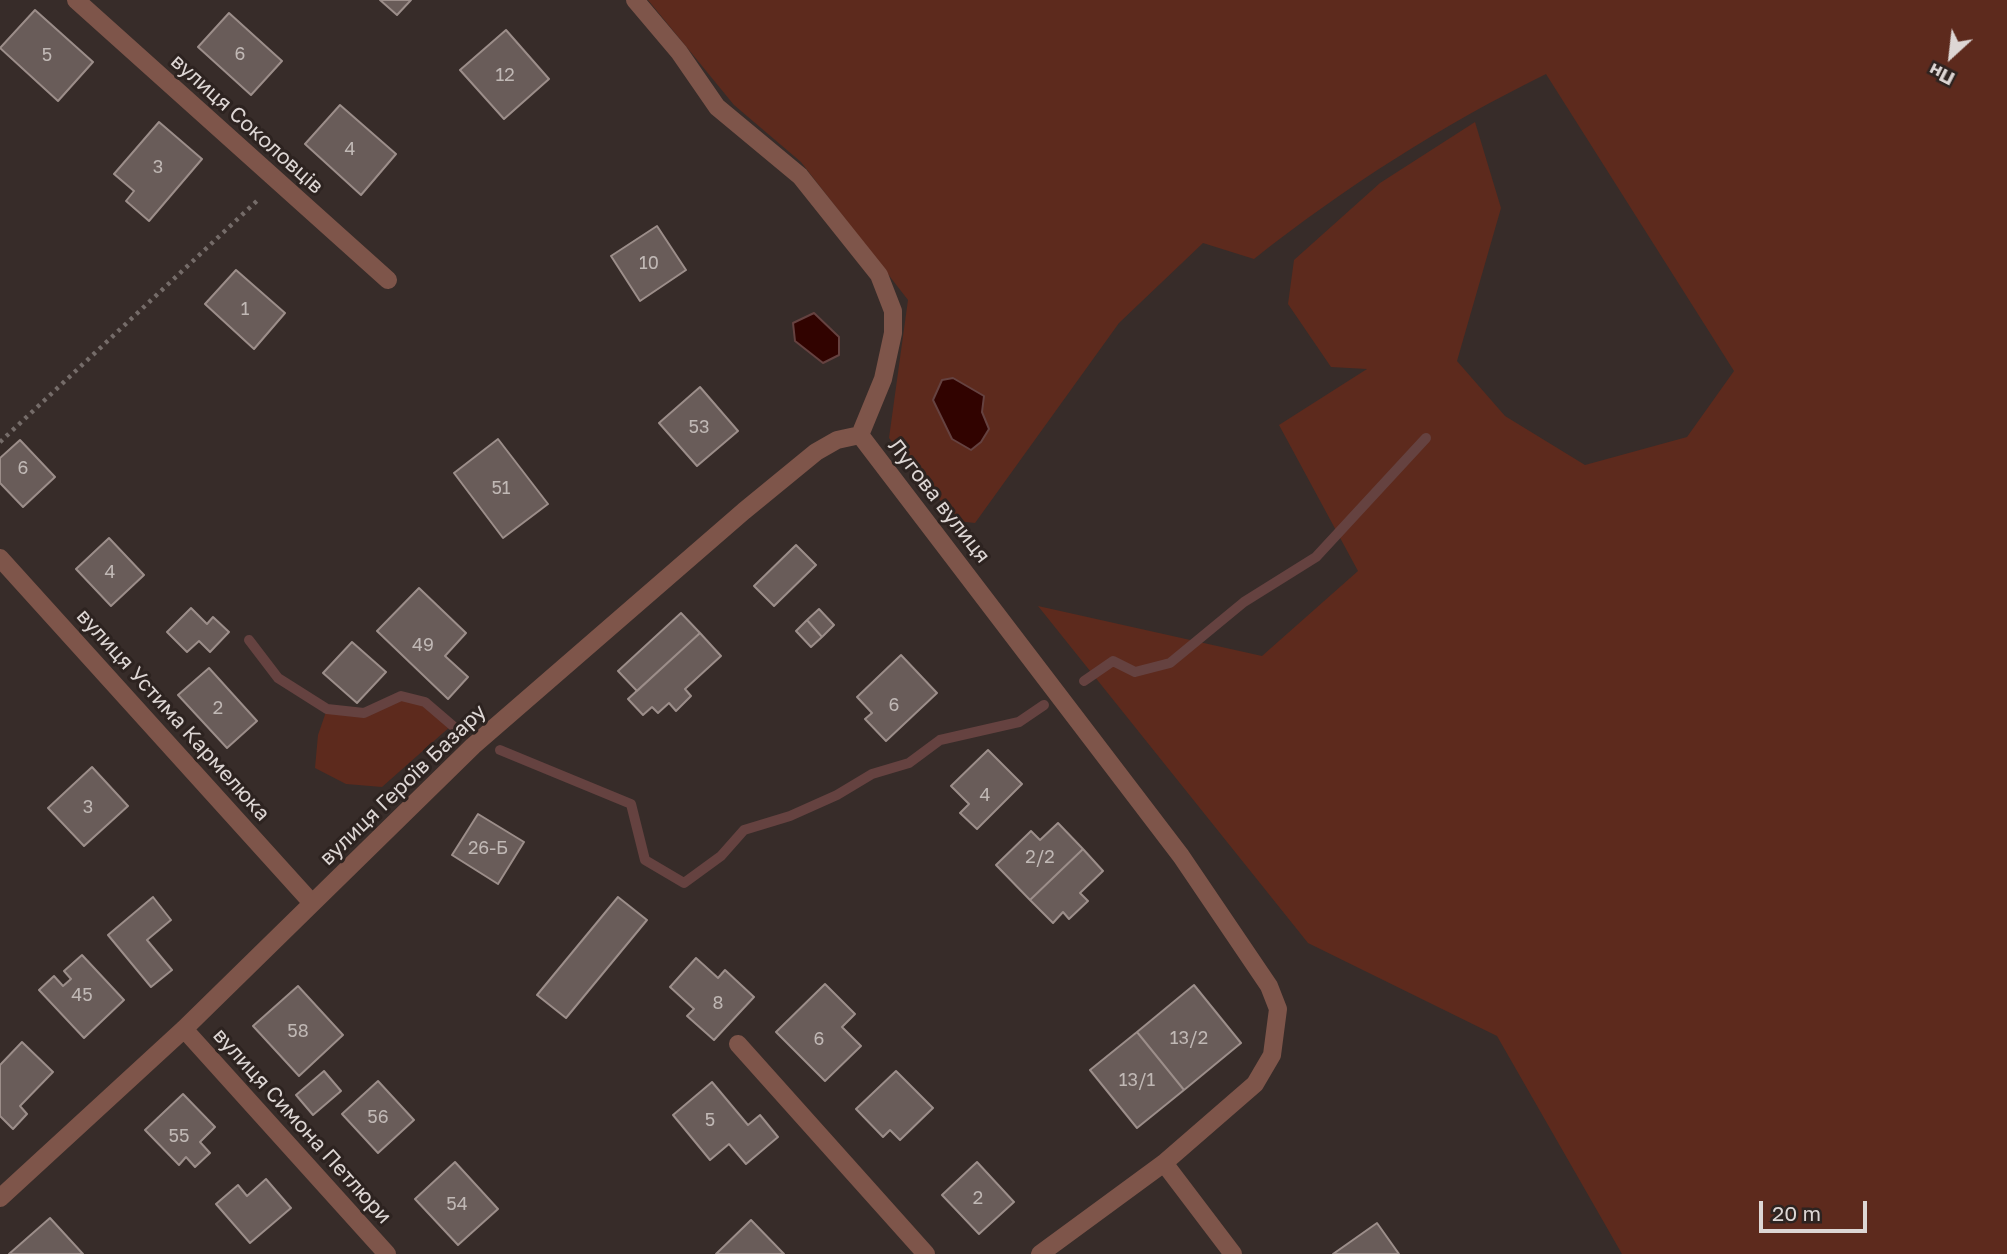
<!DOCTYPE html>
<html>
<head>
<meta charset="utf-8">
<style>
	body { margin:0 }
	#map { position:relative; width:2007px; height:1254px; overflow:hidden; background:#372c29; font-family:"Golos Text",sans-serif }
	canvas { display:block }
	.north { position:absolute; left:1916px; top:21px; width:70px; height:70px; -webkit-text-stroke:5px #2d2320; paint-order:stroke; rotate:207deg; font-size:19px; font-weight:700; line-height:28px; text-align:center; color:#ddd6d4 }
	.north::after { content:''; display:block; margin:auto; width:24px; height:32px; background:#ddd6d4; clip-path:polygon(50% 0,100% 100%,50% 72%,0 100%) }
	.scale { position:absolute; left:1759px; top:1201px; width:108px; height:32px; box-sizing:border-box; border:4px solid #ddd6d4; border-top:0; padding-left:9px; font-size:21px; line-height:24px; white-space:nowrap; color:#ddd6d4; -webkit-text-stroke:5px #2d2320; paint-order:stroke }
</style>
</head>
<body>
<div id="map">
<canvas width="2007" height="1254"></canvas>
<div class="north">Пн</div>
<div class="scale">20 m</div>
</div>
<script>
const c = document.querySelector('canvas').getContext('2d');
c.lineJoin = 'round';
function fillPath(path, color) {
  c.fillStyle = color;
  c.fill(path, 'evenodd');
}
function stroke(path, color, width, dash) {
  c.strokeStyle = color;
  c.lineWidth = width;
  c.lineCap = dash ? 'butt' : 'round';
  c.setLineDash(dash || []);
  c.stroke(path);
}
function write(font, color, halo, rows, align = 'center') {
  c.font = font + ' "Golos Text",sans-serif';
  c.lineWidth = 6;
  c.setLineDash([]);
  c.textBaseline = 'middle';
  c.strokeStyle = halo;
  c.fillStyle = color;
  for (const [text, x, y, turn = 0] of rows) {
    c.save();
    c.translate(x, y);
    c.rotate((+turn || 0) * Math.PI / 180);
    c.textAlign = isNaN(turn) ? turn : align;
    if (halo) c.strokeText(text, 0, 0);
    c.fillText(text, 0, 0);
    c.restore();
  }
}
const green = new Path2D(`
	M648 0H2007V1254H1622L1497 1036 1308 943 1038 606 1262 656 1358 571 1279 425 1367 369 1331 367 1288 304 1294 260 1380 183 1475 122 1501 208 1457 361 1505 416 1585 465 1687 437 1734 371 1546 74C1442 125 1345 187 1254 259L1203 243 1119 323 975 523 957 521 889 438 908 300 801 162 734 105Z
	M401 696 425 702 452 725 382 787 346 784 315 768 318 735 327 709 364 713Z`);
const water = new Path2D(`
	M814 313 839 337V355L823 363 795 341 793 323Z
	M953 378 984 396 982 412 989 429 981 442 971 450 952 439 933 400 942 380Z`);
const stream = new Path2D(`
	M249 640 278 678 327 709 364 713 401 696 425 702 460 732
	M1084 681 1113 661 1135 672 1170 663 1244 602 1316 557 1426 438
	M500 750 631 804 645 860 684 883 721 856 744 830 790 816 837 795 872 774 909 763 940 740 1019 722 1044 705`);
const building = new Path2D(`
	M380 0H411L397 15Z
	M35 10 93 62 58 101 0 48Z
	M229 13 282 61 251 95 198 47Z
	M506 30 549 79 504 119 460 70Z
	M340 105 396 154 361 195 305 144Z
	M159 122 202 159 149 221 126 201 134 191 114 174Z
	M657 226 686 270 640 301 611 256Z
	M236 270 285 313 254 349 205 304Z
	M700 387 738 431 697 466 659 423Z
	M498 439 548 504 503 538 454 473Z
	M20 440 55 477 23 507 0 483V458Z
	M109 538 144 575 111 606 76 569Z
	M796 545 816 565 774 606 754 586Z
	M419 588 466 633 445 656 468 677 448 699 377 631Z
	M191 608 207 624 213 617 229 632 210 652 199 641 187 652 167 632Z
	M819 609 834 625 822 637 807 620Z
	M681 613 700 633 637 691 618 671Z
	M807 620 822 637 811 647 796 631Z
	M700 633 721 656 685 689 691 696 676 711 669 703 658 713 652 707 643 715 628 699Z
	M352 642 386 672 357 703 323 673Z
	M901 655 937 693 886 741 865 719 872 713 857 697Z
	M209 668 257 721 227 748 178 695Z
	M988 750 1022 784 977 829 960 813 969 804 951 786Z
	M92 767 128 806 84 846 48 808Z
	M478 814 524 842 498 884 452 855Z
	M1058 823 1083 849 1030 900 996 865 1031 831 1040 840Z
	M1083 849 1103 871 1080 893 1088 901 1069 919 1063 912 1053 923 1030 900Z
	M153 897 171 920 147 940 172 970 151 987 108 935Z
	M618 897 647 920 566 1018 537 995Z
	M82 955 124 1000 84 1038 39 990 54 976 63 986 71 979 64 971Z
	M696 958 718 978 725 970 754 997 714 1040 687 1016 694 1009 670 987Z
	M825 984 855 1014 842 1027 861 1046 825 1081 776 1032Z
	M1194 985 1241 1043 1184 1090 1137 1032Z
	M298 986 343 1035 299 1076 253 1026Z
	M1137 1032 1184 1090 1137 1128 1090 1070Z
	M22 1042 53 1072 20 1106 27 1114 13 1129 0 1116V1065Z
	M324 1071 341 1091 313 1115 296 1095Z
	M896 1071 933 1108 900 1140 890 1130 883 1137 856 1109Z
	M378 1081 414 1120 378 1153 342 1114Z
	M712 1082 748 1125 760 1115 778 1137 746 1164 729 1144 710 1160 673 1115Z
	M183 1094 215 1127 200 1142 210 1153 195 1167 186 1157 179 1165 145 1130Z
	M455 1162 498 1209 458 1245 415 1199Z
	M977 1162 1014 1202 979 1234 942 1195Z
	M266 1179 291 1208 250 1243 216 1204 238 1185 247 1196Z
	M50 1218 83 1254H9Z
	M751 1220 784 1254H716Z
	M1377 1223 1399 1254H1333Z`);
const path = new Path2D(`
	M0 442 260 198`);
const street = new Path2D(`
	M76 0 388 280
	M635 0 679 52 717 107 800 176 879 275 893 311V333L883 379 860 435 1181 856 1269 986 1278 1009 1272 1055 1255 1084 1164 1163 1040 1254
	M0 558 312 903
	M184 1029 387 1254
	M738 1044 926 1254
	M1164 1163 1233 1254
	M0 1198 184 1029 473 746 744 511 816 452 837 440 860 435`);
const numberNames = [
	["6",240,54],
	["5",47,55],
	["12",505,75],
	["4",350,149],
	["3",158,167],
	["10",649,263],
	["1",245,309],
	["53",699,427],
	["6",23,468],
	["51",501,488],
	["4",110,572],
	["49",423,645],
	["6",894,705],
	["2",218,708],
	["4",985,795],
	["3",88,807],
	["26-Б",488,848],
	["2/2",1040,857],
	["45",82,995],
	["8",718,1003],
	["58",298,1031],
	["13/2",1189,1038],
	["6",819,1039],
	["13/1",1137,1080],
	["56",378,1117],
	["5",710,1120],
	["55",179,1136],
	["2",978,1198],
	["54",457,1204]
];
const streetNames = [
	["вулиця Соколовців",247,124,42],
	["Лугова вулиця",939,501,52],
	["вулиця Устима Кармелюка",173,715,48],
	["вулиця Героїв Базару",403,785,-44],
	["вулиця Симона Петлюри",302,1126,48]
];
fillPath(green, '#5d2a1d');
fillPath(water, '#310300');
stroke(water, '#654240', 2);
stroke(stream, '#654240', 10);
fillPath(building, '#695c59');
stroke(building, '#9c8e8a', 2);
stroke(path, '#756c69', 4.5, [3.5, 5]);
stroke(street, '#7e554a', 18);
write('18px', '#c0b8b5', null, numberNames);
write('21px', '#ddd6d4', '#2d2320', streetNames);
</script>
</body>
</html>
